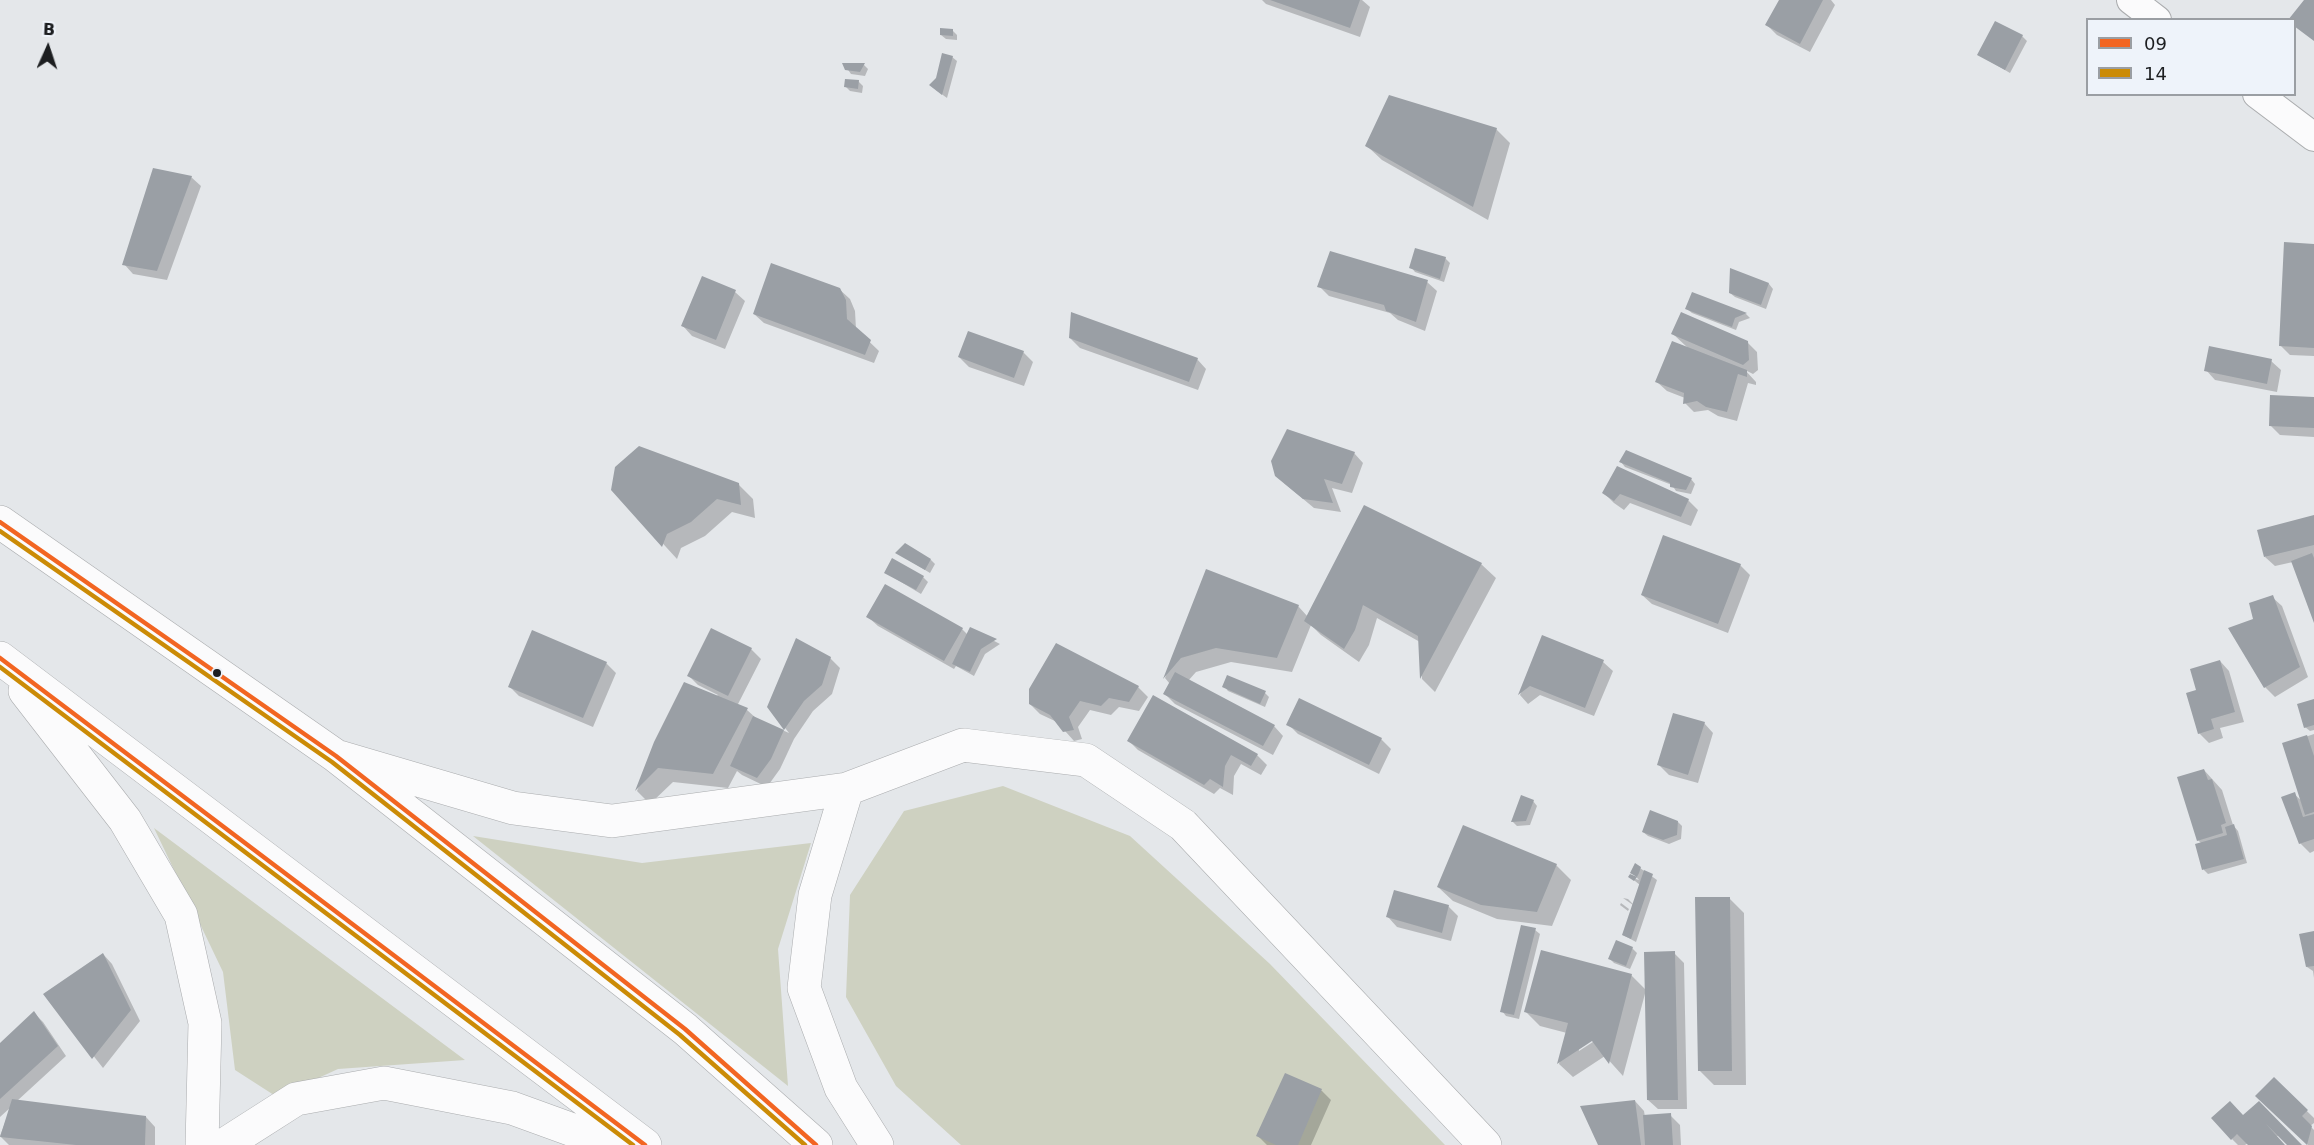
<!DOCTYPE html>
<html>
<head>
<meta charset="utf-8">
<style>
	body { margin:0 }
	#map { position:relative; width:2314px; height:1145px; overflow:hidden; background:#e4e7ea; font-family:"DejaVu Sans",sans-serif }
	canvas { display:block }
	.legend { position:absolute; left:2086px; top:18px; width:210px; height:78px; box-sizing:border-box; background:#eef3fa; border:2px solid #9a9ea3; margin:0; padding:8px 10px; list-style:none; font-size:18px; color:#1c1e20 }
	.legend li { display:flex; align-items:center; gap:12px; height:30px }
	.legend b { width:30px; border:2px solid #9a9ea3 }
	.north { position:absolute; left:18px; top:18px; width:60px; height:60px; -webkit-text-stroke:4px #eef3fa; paint-order:stroke; rotate:3deg; font-size:16px; font-weight:700; line-height:24px; text-align:center; color:#1c1e20 }
	.north::after { content:''; display:block; margin:auto; width:21px; height:27px; background:#1c1e20; clip-path:polygon(50% 0,100% 100%,50% 72%,0 100%) }
</style>
</head>
<body>
<div id="map">
<canvas width="2314" height="1145"></canvas>
<ul class="legend">
<li><b style="height:8px;background:#f26522"></b>09</li>
<li><b style="height:8px;background:#cb8b06"></b>14</li>
</ul>
<div class="north">B</div>
</div>
<script>
const c = document.querySelector('canvas').getContext('2d');
c.lineJoin = 'round';
function fillPath(path, color) {
  c.fillStyle = color;
  c.fill(path, 'evenodd');
}
function stroke(path, color, width, dash) {
  c.strokeStyle = color;
  c.lineWidth = width;
  c.lineCap = dash ? 'butt' : 'round';
  c.setLineDash(dash || []);
  c.stroke(path);
}
const green = new Path2D(`
	M1003 786 1130 836 1270 964 1445 1145H961L896 1086 846 997 850 895 904 811Z
	M154 828 465 1060 338 1069 277 1097 235 1070 223 972Z
	M473 836 642 863 811 843 778 949 788 1086Z`);
const shadow = new Path2D(`
	M1262 0H1362L1370 7 1360 37 1266 4Z
	M1780 0H1831L1835 5 1810 52 1777 35 1767 25Z
	M953 31 957 35V40L946 39 941 35Z
	M2022 36 2027 41 2010 73 1979 55Z
	M952 57 957 61 947 98 936 90Z
	M844 64 864 65 868 69 865 76 851 74Z
	M858 81 863 86 862 93 850 91 846 87Z
	M1496 129 1510 143 1488 220 1382 160 1367 146Z
	M191 177 201 186 167 280 133 274 124 264Z
	M2314 245V356L2290 355 2280 345Z
	M1445 258 1450 263 1444 282 1415 272 1411 267Z
	M1731 271 1769 284 1773 289 1766 309 1735 297 1730 293Z
	M1427 282 1437 291 1425 331 1398 320 1390 313 1329 296 1319 286Z
	M839 289 850 299 855 311 856 329 879 351 874 363 764 323 754 314Z
	M735 292 745 301 725 349 692 336 683 326Z
	M1693 294 1746 314 1750 318 1739 322 1736 330 1692 313 1687 309Z
	M1673 334 1747 342 1757 352 1758 370 1753 374 1745 370 1756 382V385L1748 383 1737 421 1718 416 1708 410 1694 412 1685 403V398L1667 391 1657 382 1688 348Z
	M1070 338 1197 359 1206 369 1198 390 1080 348Z
	M1023 352 1033 362 1024 386 969 367 959 357Z
	M2271 361 2281 370 2277 392 2215 380 2206 370Z
	M2314 399V437L2280 435 2270 425Z
	M1354 453 1363 463 1352 493 1332 488 1341 512 1314 508 1284 483Z
	M1621 462 1691 479 1695 484 1691 494 1676 491 1672 485 1625 467Z
	M1618 468 1688 500 1698 510 1691 526 1630 503 1624 510 1614 503 1604 493Z
	M738 484 753 499 755 518 732 512 705 536 681 548 677 559 613 489Z
	M2314 517V619L2293 562 2275 566 2265 557Z
	M897 553 931 560 935 564 930 573Z
	M1481 564 1496 578 1435 692 1422 679 1420 642 1377 618 1369 645 1359 662 1321 635 1311 625 1292 672 1231 662 1196 672 1188 681 1274 726 1283 736 1273 755 1175 704 1165 694 1170 684 1165 678 1207 571 1298 606 1308 617Z
	M1740 565 1750 575 1728 633 1652 604 1642 595Z
	M886 573 923 577 928 582 921 594Z
	M2272 597 2282 606 2308 677 2275 697 2265 687 2255 619Z
	M868 617 962 629 968 635 971 629 1000 644 985 654 974 676 956 666 954 669 878 626Z
	M1543 637 1603 662 1613 671 1594 716 1540 695 1528 704 1520 695Z
	M751 649 761 659 737 706 747 710 757 719 789 733 769 707 830 658 840 668 832 694 813 711 794 739 780 769 767 787 742 775 737 771 728 788 673 782 650 804 637 791 656 743 718 695 698 685 688 675Z
	M2220 661 2229 671 2244 722 2220 728 2223 738 2209 743 2199 733 2198 691Z
	M606 663 616 673 593 727 519 696 510 687Z
	M1224 686 1265 693 1269 697 1265 707 1228 691Z
	M1138 687 1148 697 1139 711 1119 707 1111 715 1090 710 1078 727 1082 739 1074 741 1057 722 1040 714 1030 704Z
	M2314 700V730L2310 731 2305 727Z
	M1704 723 1713 733 1698 783 1669 775 1659 765Z
	M1288 724 1381 739 1391 749 1379 774 1298 734Z
	M2314 734V851L2310 853 2300 843 2294 794 2303 802 2284 744Z
	M1129 741 1257 755 1267 765 1261 775 1241 764 1234 776 1233 795 1220 788 1214 794 1138 750Z
	M2204 770 2222 790 2233 825 2238 831 2247 863 2208 874 2204 870 2201 843 2198 840Z
	M1533 801 1537 806 1530 825 1517 826 1512 821Z
	M1678 822 1682 826 1681 839 1669 844 1648 836 1643 832Z
	M1463 827 1556 865 1571 880 1552 926 1497 919 1453 901 1438 887Z
	M1640 868 1657 880 1636 942 1623 935 1633 905 1623 898 1628 899 1634 905 1640 885 1630 877 1639 880 1632 872Z
	M1729 898 1744 913 1746 1085H1714L1699 1070Z
	M1621 903 1629 909 1628 911 1620 905Z
	M1448 906 1458 916 1451 941 1397 927 1388 917Z
	M1535 930 1540 934 1519 1019 1506 1016 1502 1011Z
	M2314 933V978L2313 971 2307 967Z
	M1632 948 1637 953 1630 969 1614 963 1610 959Z
	M1674 953 1684 963 1687 1109H1658L1648 1100Z
	M103 954 112 964 140 1021 103 1068 45 994Z
	M1631 975 1646 990 1623 1076 1605 1056 1573 1077 1559 1064 1567 1033 1540 1026 1526 1012ZM1598 1035 1599 1038 1579 1051V1048Z
	M34 1013 43 1022 66 1056 17 1101 146 1117 155 1127V1145H9L0 1136 11 1107 0 1117V1045Z
	M1286 1075 1322 1091 1331 1100 1311 1145H1267L1258 1136Z
	M2274 1079 2314 1118V1123L2310 1126 2314 1130V1145H2308L2257 1096Z
	M1635 1101 1644 1111 1645 1117 1670 1115 1680 1125 1681 1145H1599Z
	M2259 1103 2300 1145H2289L2279 1135 2276 1137 2284 1145H2250L2248 1143 2245 1145H2238L2232 1139 2244 1117Z`);
const building = new Path2D(`
	M1270 0H1360L1350 28Z
	M1779 0H1823L1800 44 1765 25Z
	M2304 0H2314V41L2294 26V20H2288Z
	M1995 21 2023 35 2005 70 1977 55Z
	M940 28 953 29V36L940 35Z
	M942 53 953 56 942 95 929 85 936 78Z
	M842 63H865L860 72 845 70Z
	M845 79 859 80 858 89 844 87Z
	M1389 95 1497 128 1473 207 1365 146Z
	M153 168 192 176 157 271 122 265Z
	M2284 242 2314 244V348L2279 346Z
	M1415 248 1446 257 1440 279 1409 268Z
	M1330 251 1428 280 1416 322 1386 311 1384 305 1317 287Z
	M771 263 840 288 846 300 847 319 871 340 865 355 753 314Z
	M1730 268 1769 283 1761 305 1729 293Z
	M702 276 736 290 716 340 681 326Z
	M1692 292 1747 313 1735 318 1732 327 1685 309Z
	M1071 312 1198 358 1189 382 1069 338Z
	M1681 312 1748 341 1749 360 1743 365 1671 334Z
	M968 331 1024 351 1014 378 958 357Z
	M1672 341 1747 370V377L1738 374 1727 412 1706 407 1697 401 1683 404 1684 393 1655 382Z
	M2209 346 2272 359 2267 384 2204 371Z
	M2270 395 2314 397V428L2269 426Z
	M1287 429 1355 452 1342 484 1324 479 1333 503 1303 499 1275 476 1271 461Z
	M639 446 739 483 741 505 717 499 691 522 667 534 662 547 611 490 615 467Z
	M1626 450 1692 478 1686 490 1670 487V483L1619 462Z
	M1617 466 1689 499 1681 517 1620 494 1614 501 1602 493Z
	M1364 505 1482 563 1420 679 1418 636 1363 605 1355 630 1344 649 1304 621Z
	M2314 515V545L2264 557 2257 530Z
	M1663 535 1741 564 1718 624 1641 595Z
	M905 543 931 559 925 570 895 553Z
	M2312 553 2314 558V623L2291 561Z
	M892 558 924 576 916 590 884 573Z
	M1206 569 1299 605 1277 658 1216 648 1181 658 1163 679Z
	M885 584 963 628 944 661 866 617Z
	M2273 595 2300 667 2264 688 2228 628 2253 619 2249 603Z
	M970 627 997 639 981 649 970 672 952 664Z
	M711 628 752 648 728 696 687 676Z
	M532 630 607 662 583 718 508 687Z
	M1542 635 1604 660 1585 708 1530 686 1518 695Z
	M796 638 831 657 822 685 804 701 784 730 771 759 757 778 730 766 753 716 784 730 767 707Z
	M1056 643 1139 686 1129 702 1109 698 1101 706 1080 701 1069 717 1074 730 1063 732 1050 715 1029 704V689Z
	M2220 660 2235 712 2211 719 2214 729 2198 734 2186 693 2196 690 2190 669Z
	M1175 672 1275 725 1263 746 1163 694Z
	M1227 675 1266 691 1260 704 1222 687Z
	M684 682 748 708 713 774 658 768 635 791 654 742Z
	M1153 695 1258 754 1251 766 1231 755 1225 766 1223 787 1210 779 1204 785 1127 741Z
	M1299 698 1382 738 1369 765 1286 725Z
	M2314 699V725L2304 728 2297 704Z
	M1673 713 1705 722 1688 775 1657 765Z
	M2307 735 2314 756V812L2305 815 2282 743Z
	M2204 769 2208 780 2212 779 2226 823 2221 825 2223 833 2197 841 2177 777Z
	M2295 792 2303 817 2314 814V839L2299 844 2281 797Z
	M1521 795 1534 800 1526 821 1511 822Z
	M1650 810 1678 821 1677 835 1663 840 1642 832Z
	M2234 824 2244 859 2202 870 2195 844 2227 835 2225 827Z
	M1463 825 1557 864 1537 912 1481 905 1437 887Z
	M1635 863 1641 867 1639 873 1637 877 1634 881 1628 877 1630 874 1637 877 1630 873Z
	M1644 870 1653 874 1631 939 1622 935Z
	M1394 890 1449 905 1442 933 1386 917Z
	M1695 897H1730L1732 1071H1698Z
	M1521 925 1536 928 1514 1015 1500 1012Z
	M2314 931V966L2306 967 2299 934Z
	M1616 940 1633 947 1626 966 1608 959Z
	M1541 950 1632 974 1609 1064 1592 1041 1557 1064 1568 1023 1524 1012Z
	M1675 951 1678 1100H1647L1644 952Z
	M103 953 131 1010 92 1059 43 994Z
	M34 1011 58 1046 0 1099V1043Z
	M1285 1073 1322 1089 1298 1145H1276L1256 1136Z
	M2274 1077 2308 1110 2302 1116 2312 1126 2307 1145 2255 1096Z
	M12 1099 146 1116 145 1145H76L0 1137Z
	M1635 1100 1641 1145H1598L1580 1106Z
	M2230 1101 2243 1115 2259 1101 2302 1145H2287L2266 1124 2285 1145H2248L2237 1134 2231 1140 2211 1118Z
	M1671 1113 1673 1145H1645L1643 1115Z`);
const street = new Path2D(`
	M2131 0 2157 20
	M2257 94 2314 137`);
const secondary = new Path2D(`
	M0 522 336 756 685 1029 816 1145
	M0 658 645 1145
	M25 691 125 820 181 915 205 1023 202 1145
	M336 756 513 808 612 821 847 789 963 745 1086 760 1183 825 1485 1145
	M847 789 815 895 804 988 841 1088 877 1145
	M224 1145 296 1099 384 1083 512 1108 614 1145`);
const bus1 = new Path2D(`
	M0 522 336 756 685 1029 816 1145
	M0 658 645 1145`);
const bus2 = new Path2D(`
	M0 531 332 762 680 1035 805 1145
	M0 667 633 1145`);
const markers = [
	[217,673,5,"#1c1e20"]
];
fillPath(green, '#ced1c1');
fillPath(shadow, '#0003');
fillPath(building, '#9a9fa5');
stroke(street, '#aaacae', 30);
stroke(secondary, '#aaacae', 34);
stroke(street, '#fbfbfc', 28);
stroke(secondary, '#fbfbfc', 33);
stroke(bus1, '#f26522', 4.5);
stroke(bus2, '#cb8b06', 4.5);
for (const [x, y, r, color] of markers) {
  const dot = new Path2D();
  dot.arc(x, y, r, 0, 2 * Math.PI);
  c.fillStyle = color;
  c.fill(dot);
  stroke(dot, '#eef3fa', 2);
}
</script>
</body>
</html>
